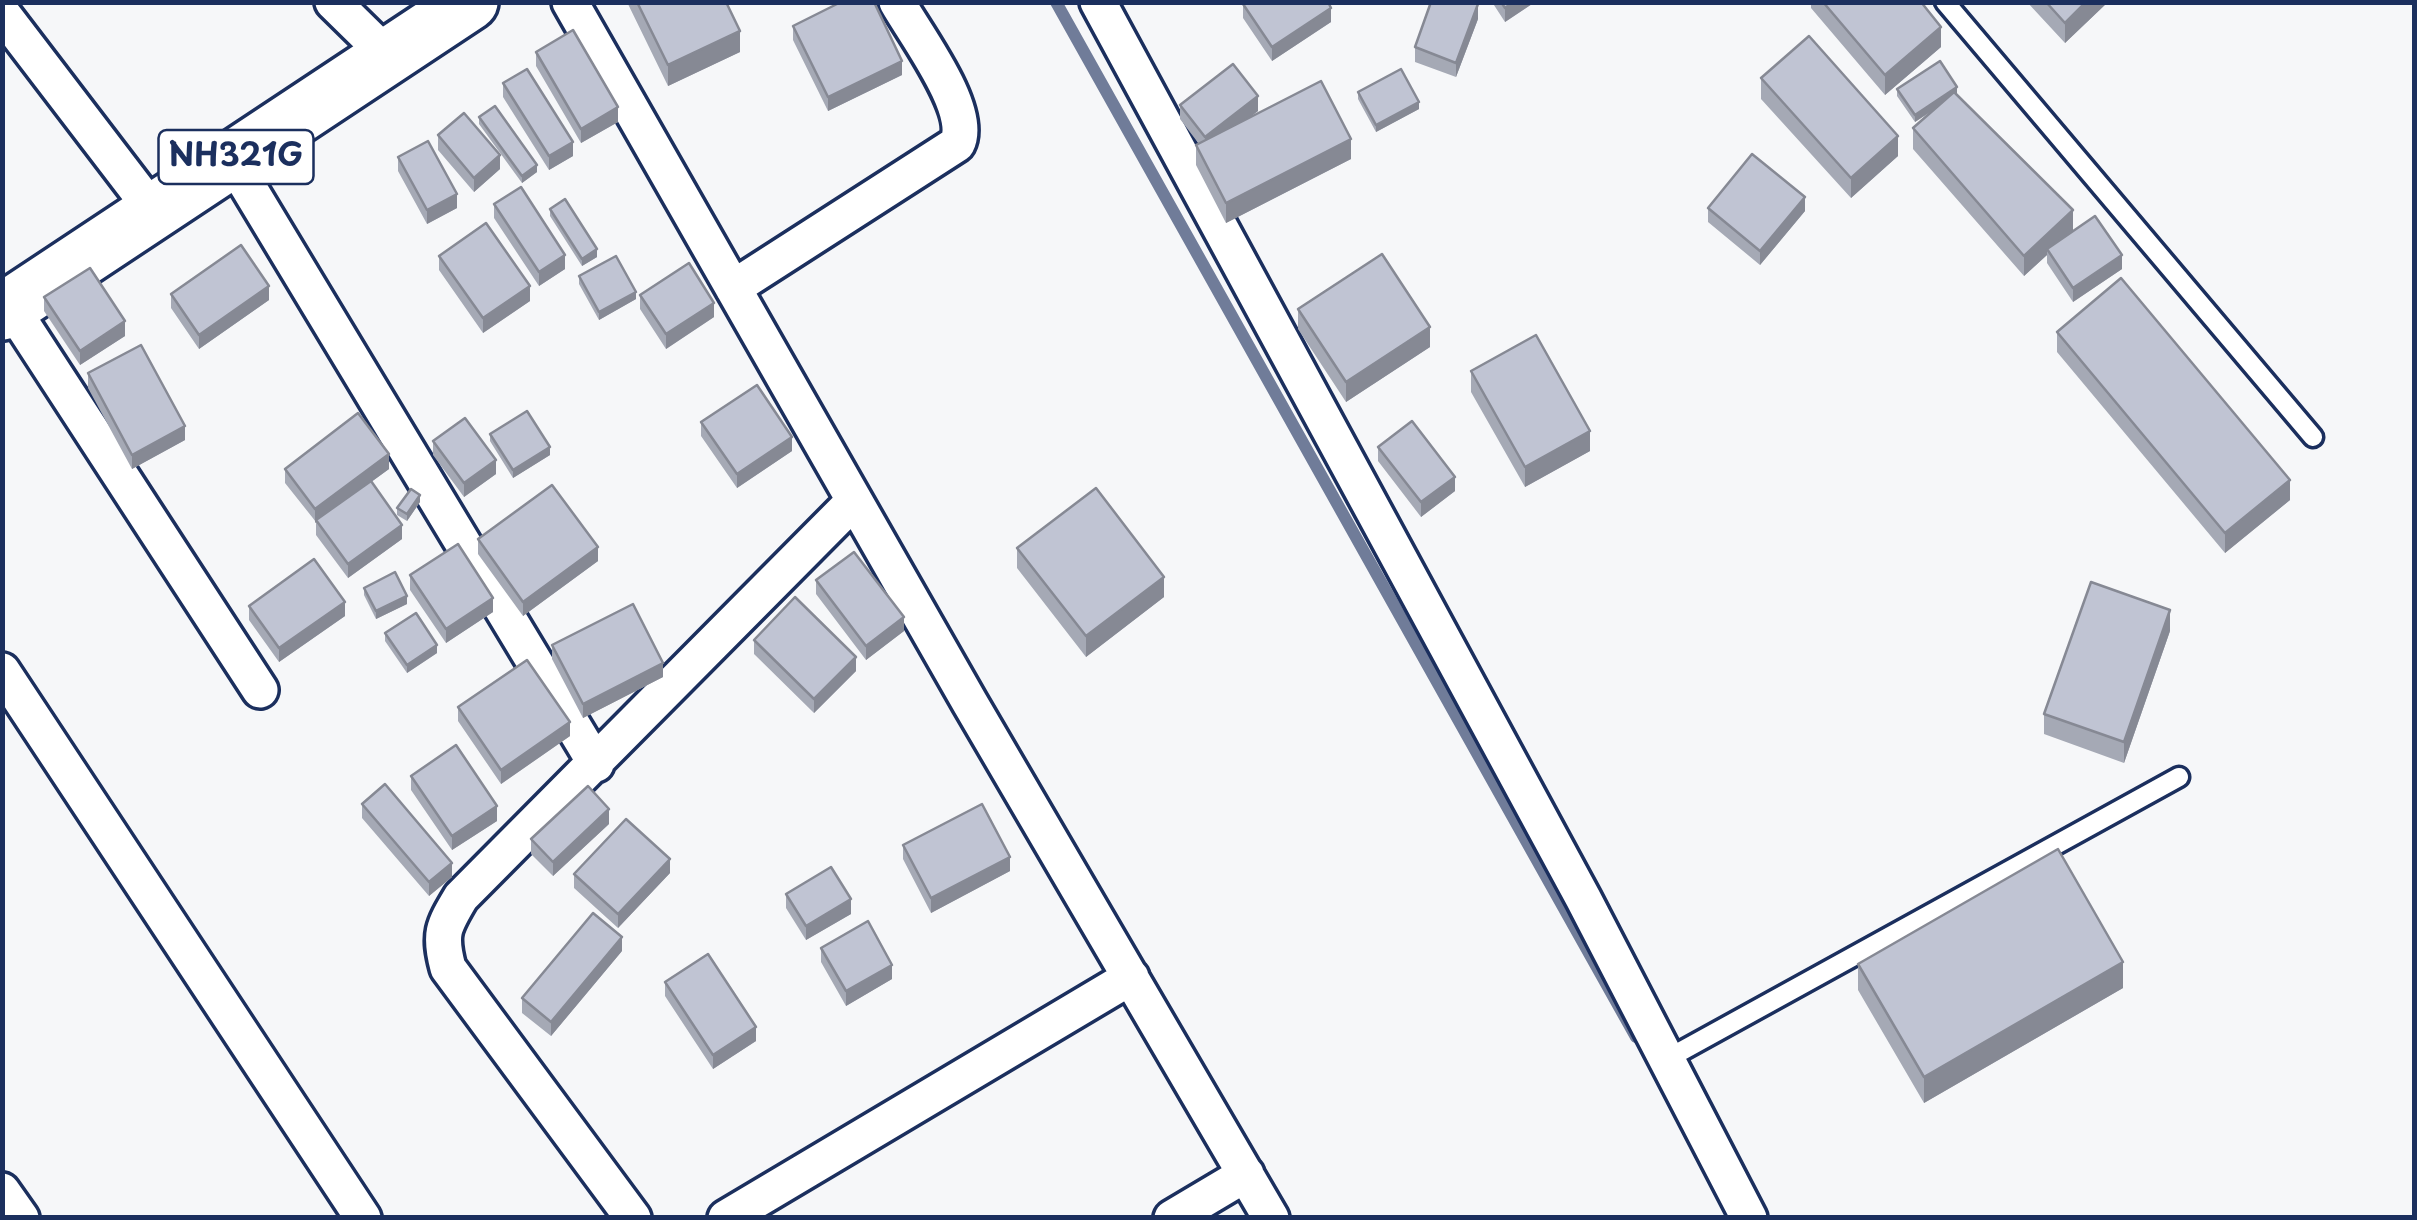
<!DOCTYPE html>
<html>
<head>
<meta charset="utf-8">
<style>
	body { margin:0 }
	#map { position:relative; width:2417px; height:1220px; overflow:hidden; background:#f6f7f9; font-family:"Playpen Sans",sans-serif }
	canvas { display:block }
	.frame { position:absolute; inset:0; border:5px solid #1b2f5e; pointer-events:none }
</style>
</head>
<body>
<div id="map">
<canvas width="2417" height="1220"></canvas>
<div class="frame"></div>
</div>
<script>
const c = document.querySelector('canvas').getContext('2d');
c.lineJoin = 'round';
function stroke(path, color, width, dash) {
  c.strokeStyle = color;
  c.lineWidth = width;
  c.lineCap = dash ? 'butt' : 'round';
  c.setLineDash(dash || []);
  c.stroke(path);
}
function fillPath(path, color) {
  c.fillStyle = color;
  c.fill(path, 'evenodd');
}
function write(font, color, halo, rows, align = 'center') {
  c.font = font + ' "Playpen Sans",sans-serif';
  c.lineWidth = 8;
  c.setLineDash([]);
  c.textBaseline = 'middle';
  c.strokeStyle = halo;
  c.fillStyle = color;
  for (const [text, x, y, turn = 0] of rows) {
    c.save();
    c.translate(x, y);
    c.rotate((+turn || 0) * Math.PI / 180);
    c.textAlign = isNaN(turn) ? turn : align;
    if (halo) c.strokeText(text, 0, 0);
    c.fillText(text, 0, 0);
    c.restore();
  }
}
const stream = new Path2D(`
	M1056 2 1636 1037`);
const lane = new Path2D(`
	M1945 2 2313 437
	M1667 1059 2179 777`);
const street = new Path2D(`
	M333 2 388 56
	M570 2 970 703 1271 1218
	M1098 2 1583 898 1749 1218
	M2 13 154 212
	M232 160 596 764
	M733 288 957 144C974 111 915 34 897 2
	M11 307 260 690
	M2 671 363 1218
	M2 1191 21 1218
	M633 1218 448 968C439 934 443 927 461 897L854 501
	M726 1218 1131 977
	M1172 1218 1246 1174`);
const highway = new Path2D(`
	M2 312 470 2`);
const wall = new Path2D(`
	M627 2H726L740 52 668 86Z
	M1492 2H1535L1505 22Z
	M1811 2H1921L1941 47 1885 95 1811 8Z
	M2027 2H2108L2065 43Z
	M1243 4 1331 22 1272 61 1243 18Z
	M1478 19 1456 77 1415 62V47Z
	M793 26 902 75 828 111 793 40Z
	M536 52 618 122 581 143 536 66Z
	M1761 78 1898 156 1851 198 1761 99Z
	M503 83 573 156 549 170 503 97Z
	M1897 89 1957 94 2073 230 2122 269 2073 302 2047 263V255L2024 276 1913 149V128L1935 109 1915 122 1897 96Z
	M1358 92 1419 109 1376 132 1358 99Z
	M1180 105 1258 111 1248 119 1351 159 1226 223 1196 165V145L1199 144 1180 119Z
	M479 117 537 172 522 183 479 124Z
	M438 135 500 169 474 192 438 150Z
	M398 157 457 208 427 224 398 171Z
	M494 204 565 269 539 286 494 218Z
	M1708 208 1805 211 1760 265 1708 222Z
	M550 209 597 257 582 266 550 216Z
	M439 256 530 301 483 333 439 270Z
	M579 276 636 299 599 320 579 284Z
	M171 294 269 300 199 349 171 308Z
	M640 295 714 317 666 349 640 309Z
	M44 297 125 336 80 365 44 311Z
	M1298 309 1430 347 1346 402 1298 329Z
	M2057 332 2290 500 2225 553 2057 352Z
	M1471 371 1590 451 1525 487 1471 392Z
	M88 373 185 440 132 469 88 388Z
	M701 422 792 451 737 488 701 436Z
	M490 434 550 455 513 478 490 441Z
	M433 441 496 474 464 497 433 455Z
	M1378 447 1455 491 1421 517 1378 461Z
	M285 469H389L371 482 402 539 348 578 316 535V522L285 483Z
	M420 502 407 521 397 515V508Z
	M478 539 598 561 523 616 478 554Z
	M1017 548 1164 597 1086 657 1017 568Z
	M410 575 493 612 446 643 410 590Z
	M816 580 904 631 866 660 816 594Z
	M364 588 407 604 376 619 364 595Z
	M249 606 345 616 279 662 249 620Z
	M2170 631 2124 763 2044 734V714Z
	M385 633 437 653 407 673 385 641Z
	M754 640 856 671 814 713 754 654Z
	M552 645 663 677 583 718 552 659Z
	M458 707 570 736 501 784 458 721Z
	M411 776 497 821 452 850 411 790Z
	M362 804 452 877 429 896 362 818Z
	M609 824 553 876 531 854V839Z
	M903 845 1010 871 931 913 903 859Z
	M670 873 618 928 574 888V874Z
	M786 894 851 914 806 940 786 908Z
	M821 948 892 979 846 1006 821 962Z
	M622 951 551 1036 522 1013V998Z
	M1858 964 2123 988 1924 1103 1858 990Z
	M665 982 756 1041 713 1069 665 996Z`);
const shadedWall = new Path2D(`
	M1513 2H1535L1505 22V8Z
	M2086 2H2108L2065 43V23Z
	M1478 4V19L1456 77V63Z
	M1331 8V22L1272 61V47Z
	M1941 27V47L1885 95V75Z
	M740 31V52L668 86V65Z
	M902 61V75L828 111V97Z
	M1957 87V94L1915 122V115Z
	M1258 96V111L1205 151V137Z
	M1419 102V109L1376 132V125Z
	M618 107V122L581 143V129Z
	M1898 136V156L1851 198V178Z
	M1351 139V159L1226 223V203Z
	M573 142V156L549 170V156Z
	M500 155V169L474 192V178Z
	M537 165V172L522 183V176Z
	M457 194V208L427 224V210Z
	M1805 197V211L1760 265V251Z
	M2073 210V230L2047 249V255L2024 276V256Z
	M597 249V257L582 266V259Z
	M565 255V269L539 286V272Z
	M2122 255V269L2073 302V288Z
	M269 286V300L199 349V335Z
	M530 286V301L483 333V318Z
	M636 292V299L599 320V312Z
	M714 303V317L666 349V334Z
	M125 321V336L80 365V351Z
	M1430 327V347L1346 402V382Z
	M185 426V440L132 469V455Z
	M1590 431V451L1525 487V467Z
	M792 437V451L737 488V474Z
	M550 447V455L513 478V470Z
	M389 454V469L315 523V509Z
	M496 460V474L464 497V483Z
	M1455 477V491L1421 517V502Z
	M2290 480V500L2225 553V533Z
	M420 495V502L407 521V514Z
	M402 525V539L348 578V564Z
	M598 547V561L523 616V602Z
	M1164 577V597L1086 657V636Z
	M407 596V604L376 619V611Z
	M493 598V612L446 643V629Z
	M345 602V616L279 662V648Z
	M2170 610V631L2124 763V742Z
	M904 617V631L866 660V646Z
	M437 645V653L407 673V665Z
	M856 657V671L814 713V699Z
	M663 663V677L583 718V704Z
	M570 722V736L501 784V770Z
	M497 806V821L452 850V836Z
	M609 809V824L553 876V862Z
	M1010 857V871L931 913V898Z
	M670 859V873L618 928V914Z
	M452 863V877L429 896V882Z
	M851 899V914L806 940V926Z
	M622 937V951L551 1036V1022Z
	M2123 962V988L1924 1103V1077Z
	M892 965V979L846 1006V991Z
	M756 1027V1041L713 1069V1055Z`);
const building = new Path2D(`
	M637 2H726L740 31 668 65Z
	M841 2H874L902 61 828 97 793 26Z
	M1246 2H1328L1331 8 1272 47 1243 4Z
	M1431 2H1473L1478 4 1456 63 1415 47Z
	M1501 2H1513L1505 8Z
	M1823 2H1921L1941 27 1885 75Z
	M2046 2H2086L2065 23Z
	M573 30 618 107 581 129 536 52Z
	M1809 36 1898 136 1851 178 1761 78Z
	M1940 61 1957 87 1915 115 1897 89Z
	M1233 64 1258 96 1205 137 1180 105Z
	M527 69 573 142 549 156 503 83Z
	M1401 69 1419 102 1376 125 1358 92Z
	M1321 81 1351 139 1226 203 1196 145Z
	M1954 92 2073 210 2024 256 1913 128Z
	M495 106 537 165 522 176 479 117Z
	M464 113 500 155 474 178 438 135Z
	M428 141 457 194 427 210 398 157Z
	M1752 154 1805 197 1760 251 1708 208Z
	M521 187 565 255 539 272 494 204Z
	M565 199 597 249 582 259 550 209Z
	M2095 216 2122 255 2073 288 2047 249Z
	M486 223 530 286 483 318 439 256Z
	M241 245 269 286 199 335 171 294Z
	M1382 254 1430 327 1346 382 1298 309Z
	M616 256 636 292 599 312 579 276Z
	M689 263 714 303 666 334 640 295Z
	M90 268 125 321 80 351 44 297Z
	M2121 278 2290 480 2225 533 2057 332Z
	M1536 335 1590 431 1525 467 1471 371Z
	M141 345 185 426 132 455 88 373Z
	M757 385 792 437 737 474 701 422Z
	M527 411 550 447 513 470 490 434Z
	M358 413 389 454 315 509 285 469Z
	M465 418 496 460 464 483 433 441Z
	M1412 421 1455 477 1421 502 1378 447Z
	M371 481 402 525 348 564 316 520Z
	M552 485 598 547 523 602 478 539Z
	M1096 488 1164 577 1086 636 1017 548Z
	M411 489 420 495 407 514 397 508Z
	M458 544 493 598 446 629 410 575Z
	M854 552 904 617 866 646 816 580Z
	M314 559 345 602 279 648 249 606Z
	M395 572 407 596 376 611 364 588Z
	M2091 582 2170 610 2124 742 2044 714Z
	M795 597 856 657 814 699 754 640Z
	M633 604 663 663 583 704 552 645Z
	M416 613 437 645 407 665 385 633Z
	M527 660 570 722 501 770 458 707Z
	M456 745 497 806 452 836 411 776Z
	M385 784 452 863 429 882 362 804Z
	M588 786 609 809 553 862 531 839Z
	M982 804 1010 857 931 898 903 845Z
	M626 819 670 859 618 914 574 874Z
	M2058 849 2123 962 1924 1077 1858 964Z
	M831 867 851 899 806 926 786 894Z
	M593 913 622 937 551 1022 522 998Z
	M868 921 892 965 846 991 821 948Z
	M708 954 756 1027 713 1055 665 982Z`);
const shields = [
	[236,157,155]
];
const shieldNames = [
	["NH321G",236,157]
];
stroke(stream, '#707c99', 12);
stroke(lane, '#1b2f5e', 25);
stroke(street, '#1b2f5e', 42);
stroke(highway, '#1b2f5e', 62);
stroke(lane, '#fff', 18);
stroke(street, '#fff', 35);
stroke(highway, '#fff', 55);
fillPath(wall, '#a5a9b5');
fillPath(shadedWall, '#868994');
fillPath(building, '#c0c4d3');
stroke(building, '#868994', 2.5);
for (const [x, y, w] of shields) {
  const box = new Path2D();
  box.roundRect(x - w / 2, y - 27, w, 54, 8);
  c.fillStyle = '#fff';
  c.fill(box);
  stroke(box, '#1b2f5e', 2.5);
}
write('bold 32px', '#1b2f5e', null, shieldNames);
</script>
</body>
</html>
